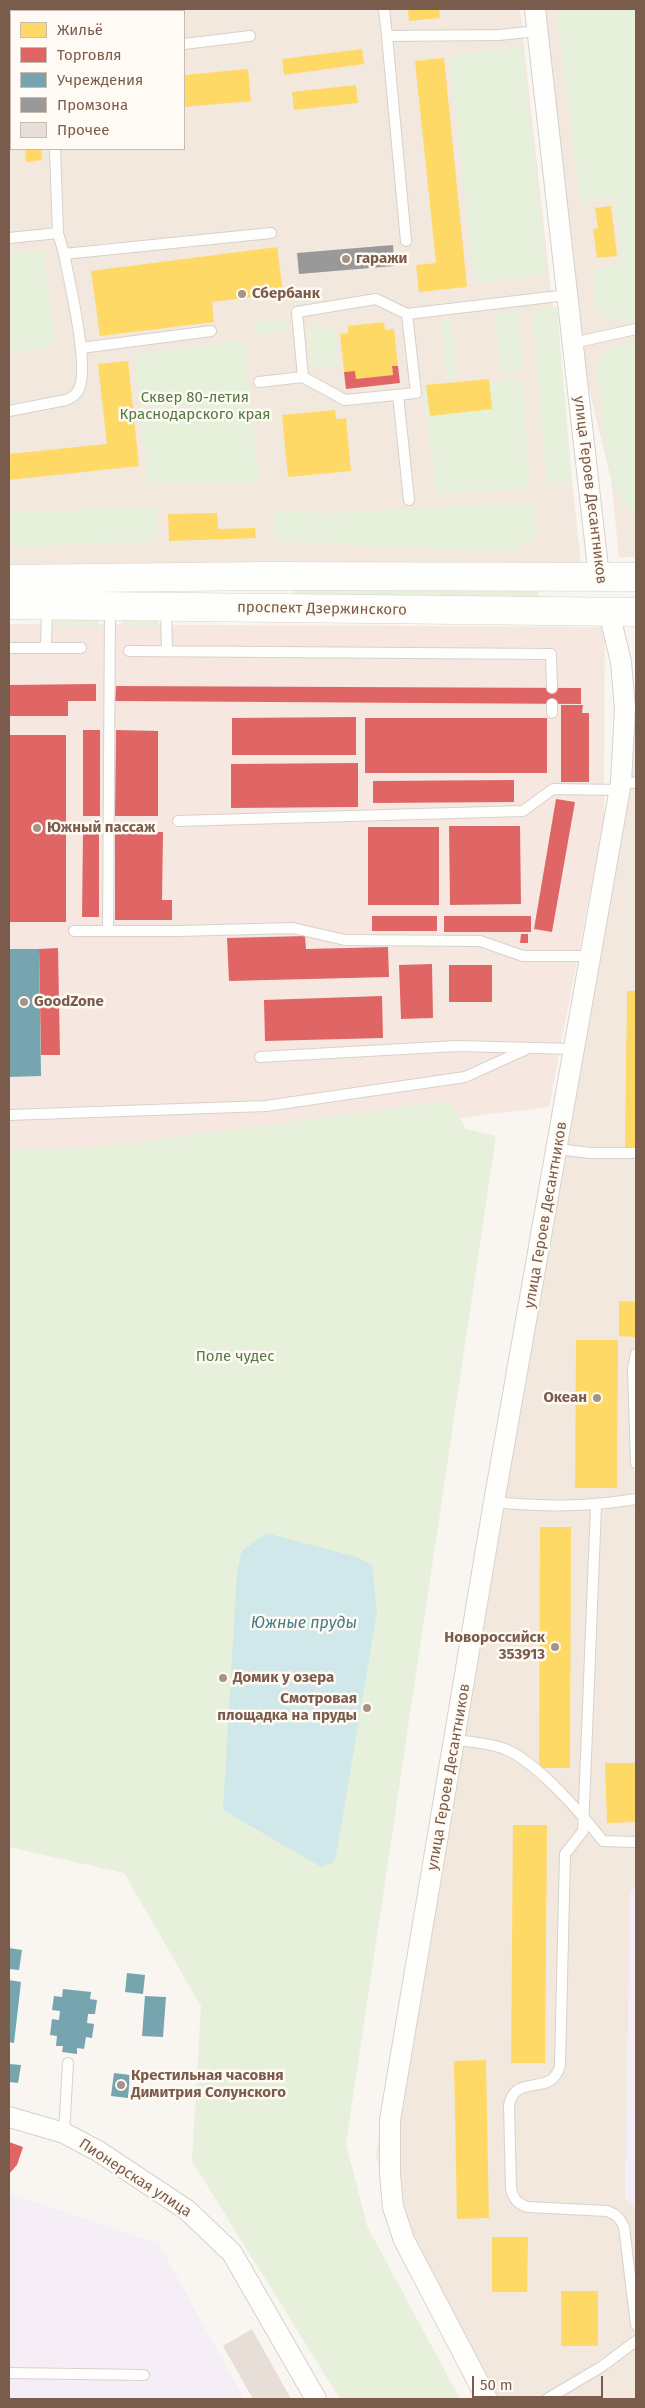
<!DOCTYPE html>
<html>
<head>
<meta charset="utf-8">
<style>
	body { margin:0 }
	#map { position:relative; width:645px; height:2408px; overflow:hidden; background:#f9f5f0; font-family:"Fira Sans",sans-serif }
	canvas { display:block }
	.frame { position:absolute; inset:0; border:10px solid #7a5c4d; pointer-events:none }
	.legend { position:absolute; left:10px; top:10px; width:175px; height:140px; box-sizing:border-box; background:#fffaf3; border:1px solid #cabbb1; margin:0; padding:6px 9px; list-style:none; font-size:15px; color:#7a5c4d }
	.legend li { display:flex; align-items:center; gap:10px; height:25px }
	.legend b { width:25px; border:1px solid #cabbb1 }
	.scale { position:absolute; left:472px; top:2376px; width:131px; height:22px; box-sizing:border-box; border:2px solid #7a5c4d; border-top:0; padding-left:6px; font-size:15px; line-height:18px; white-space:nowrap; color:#7a5c4d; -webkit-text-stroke:4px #fffaf3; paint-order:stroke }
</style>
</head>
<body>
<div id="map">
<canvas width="645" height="2408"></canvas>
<div class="frame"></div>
<ul class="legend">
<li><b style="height:14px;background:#ffd966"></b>Жильё</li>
<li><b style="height:14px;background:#e06666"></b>Торговля</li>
<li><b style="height:14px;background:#76a5af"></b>Учреждения</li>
<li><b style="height:14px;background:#999"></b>Промзона</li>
<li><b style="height:14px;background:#e6ded7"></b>Прочее</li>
</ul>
<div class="scale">50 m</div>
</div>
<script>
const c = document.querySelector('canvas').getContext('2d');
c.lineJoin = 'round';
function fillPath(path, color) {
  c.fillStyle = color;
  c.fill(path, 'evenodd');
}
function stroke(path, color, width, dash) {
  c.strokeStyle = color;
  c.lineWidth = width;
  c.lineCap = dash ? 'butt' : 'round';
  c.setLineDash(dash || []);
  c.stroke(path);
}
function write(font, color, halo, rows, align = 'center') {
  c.font = font + ' "Fira Sans",sans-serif';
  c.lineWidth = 5;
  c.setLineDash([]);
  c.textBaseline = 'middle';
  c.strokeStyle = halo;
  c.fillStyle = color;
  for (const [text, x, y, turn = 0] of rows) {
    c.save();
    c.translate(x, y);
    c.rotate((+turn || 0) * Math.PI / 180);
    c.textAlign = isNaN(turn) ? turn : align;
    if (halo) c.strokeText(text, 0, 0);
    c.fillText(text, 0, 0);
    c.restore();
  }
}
const residential = new Path2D(`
	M9 9H520L581 564 9 566ZM11 11H184V149H11Z
	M544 9H636V557H619L611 479 585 373Z
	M636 718V2399H494L403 2246 376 2155Z`);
const commercial = new Path2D(`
	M9 624 605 627 604 819 549 1107 65 1166H9Z`);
const education = new Path2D(`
	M9 9H76L11 11V16H9Z
	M636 1888V2209L625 2198 630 1891Z
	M9 2193 159 2244 244 2399H9Z`);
const green = new Path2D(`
	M556 9H636V321C621 323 610 322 597 313L592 269 621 264 614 199 581 203Z
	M522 47 547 275 474 283 449 55Z
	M44 249 55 346 9 352V254Z
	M557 307 572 481 547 483 532 309Z
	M518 311 523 370 500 372 495 313Z
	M288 317 290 330 257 335 255 322Z
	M451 318 457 378 447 379 441 319Z
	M335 326 339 366 311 369 307 329Z
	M244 339 259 481 148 485 134 354Z
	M636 342V517L622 502 611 479 596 366C609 346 613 345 636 342Z
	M522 378 530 488 438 494 422 390Z
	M534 502 536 536 527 544 510 552 273 541 275 511 326 513Z
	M157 508 158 542 9 546V512Z
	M294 586 539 588 538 600 294 599Z
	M53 616H99V627L53 626Z
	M121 617H159V626H121Z
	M450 1101 466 1129 496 1136 346 2144 367 2226 460 2399H340L192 2161 201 2006 124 1873 9 1847V1149H58L105 1146Z`);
const water = new Path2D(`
	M266 1533 357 1557 372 1565 377 1612 336 1856 331 1864 321 1867 223 1810 237 1572 242 1551Z`);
const homes = new Path2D(`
	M408 9H439L440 18 409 21Z
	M362 49 364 64 284 75 282 59Z
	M444 58 467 287 419 292 416 265 436 263 415 61Z
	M248 69 251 101 184 107V75Z
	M9 77H11V113L9 114Z
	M356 85 358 103 294 110 292 92Z
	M25 149H41L42 160 26 162Z
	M611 206 617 256 597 258 593 229 598 228 595 208Z
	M277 247 283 293 212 302 214 322 100 336 91 271Z
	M384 322 385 330 394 329 398 366H392L393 375 356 379 355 371 344 372 340 334 348 333V326Z
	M128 361 139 466 9 480V454L107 444 98 364Z
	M489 379 492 409 430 416 426 385Z
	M335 410 336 419 346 418 351 471 288 477 282 415Z
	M217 513 218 529 255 528 256 538 169 541 168 514Z
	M627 991H636V1150H625Z
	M619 1301 636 1302V1337L619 1336Z
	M576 1340H618L617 1488H575Z
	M540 1527H571L570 1768H539Z
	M605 1763H636V1822L607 1823Z
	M513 1825H547L545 2063H511Z
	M486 2060 489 2218 457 2219 454 2061Z
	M492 2237H528L527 2292H492Z
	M561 2291H598V2346H561Z`);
const shops = new Path2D(`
	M392 366H398L400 383 346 389 344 372 355 371 356 379 393 375Z
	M96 684V701H68V716H9V685Z
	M116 686 581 688V704L115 701Z
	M561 705H583L582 713H589V782H561Z
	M356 717V755H232V718Z
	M365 718H547V773H365Z
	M83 730H100V816H83Z
	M116 730 158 731V816H115Z
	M9 735H66V922H9Z
	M358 763V807L231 808V764Z
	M514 780V802L373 803V781Z
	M556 799 575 802 552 932 534 929Z
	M449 826H520L521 904 450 905Z
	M368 827H439V905H368Z
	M115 831 163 832 162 900H172V920H115Z
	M83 832H99V917H82Z
	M372 916H437V931H372Z
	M444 916H531V932H444Z
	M521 934H528V943H520Z
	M305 936 306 949 388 947 389 977 229 981 227 938Z
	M58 948 60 1055H41L39 949Z
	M432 964 433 1018 401 1019 399 965Z
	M449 965H492V1002H449Z
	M382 996 383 1038 265 1041 264 1000Z
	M9 2142 23 2147 17 2165 9 2174Z`);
const public = new Path2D(`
	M9 949H39L41 1076 9 1077Z
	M9 1948 22 1950 19 1970 9 1969Z
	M127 1973 145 1975 143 1994 125 1992Z
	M9 1980 21 1982 14 2043 9 2042Z
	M63 1989 91 1992 90 1999 97 2000 95 2014H88L87 2023 94 2024 92 2038 86 2037 84 2049 77 2048V2054L62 2052 63 2046H56L57 2036 50 2035 52 2019 59 2020 60 2011 52 2010 54 1996 62 1997Z
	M145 1996 166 1997 163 2037 142 2036Z
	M9 2064 21 2065 18 2083 9 2082Z
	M114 2073 130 2075 128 2098 111 2096Z`);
const industry = new Path2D(`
	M393 245 394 266 299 274 297 253Z`);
const building = new Path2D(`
	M252 2329 291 2399H253L223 2346Z`);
const lane = new Path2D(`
	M384 9 387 36 499 35 537 31
	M387 36 406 241
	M184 44 250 36
	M55 149 58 233
	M9 238 58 233 64 254 271 233
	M573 343 636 329
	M81 348 211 331
	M303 377 345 400 416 393 407 314
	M259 382 303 377 297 312 376 299 407 314 567 295
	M398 395 409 500
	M9 411 66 400C71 398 75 396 78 391 91 371 69 280 64 254
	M166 607 167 651
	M9 648H81
	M46 648 47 607
	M129 651 551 654 552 688
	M552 704V713
	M621 782 636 783
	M178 821 523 811 553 789 620 790
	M74 931H178L293 928 345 940 480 941 523 956H591
	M108 931 110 607
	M260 1057 457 1046 575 1049
	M9 1115 266 1106 465 1077 529 1048
	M558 1149 590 1153H636
	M636 1354 633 1368 636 1463
	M494 1502C544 1507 587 1507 636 1499
	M596 1506 583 1831 565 1854 560 2066C551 2098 516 2072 509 2105L511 2189C514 2200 518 2204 528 2207L607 2211C616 2214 620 2218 624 2227L636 2325
	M455 1740C471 1742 490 1743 505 1749 538 1763 581 1813 603 1841L636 1842
	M64 2133 68 2063
	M9 2373 144 2375
	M547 2399 601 2367 636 2341`);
const street = new Path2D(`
	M535 9 599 577
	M9 2117 64 2133 98 2151 187 2210 232 2253 316 2399
	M487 2399 404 2240 393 2207 390 2174V2120L494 1502 621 782 625 709 621 662 609 612`);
const secondary = new Path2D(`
	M9 579 265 576 636 577
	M9 605 636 612`);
const markers = [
	[346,259,5,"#a69286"],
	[242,294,5,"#a69286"],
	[37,828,5,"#a69286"],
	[24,1002,5,"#a69286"],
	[597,1398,5,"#a69286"],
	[555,1647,5,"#a69286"],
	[223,1678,5,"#a69286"],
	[367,1708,5,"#a69286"],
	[121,2085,5,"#a69286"]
];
const poiNames = [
	["гаражи",356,259],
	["Сбербанк",252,294],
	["Южный пассаж",47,828],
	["GoodZone",34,1002],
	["Океан",587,1398,"right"],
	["Новороссийск",545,1638,"right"],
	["353913",545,1655,"right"],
	["Домик у озера",233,1678],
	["Смотровая",357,1699,"right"],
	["площадка на пруды",357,1716,"right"],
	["Крестильная часовня",131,2076],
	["Димитрия Солунского",131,2093]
];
const parkNames = [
	["Сквер 80-летия",195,398],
	["Краснодарского края",195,415],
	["Поле чудес",235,1357]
];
const streetNames = [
	["улица Героев Десантников",590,490,83],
	["проспект Дзержинского",322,609,1],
	["улица Героев Десантников",546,1215,-80],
	["улица Героев Десантников",449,1777,-80],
	["Пионерская улица",135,2178,33]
];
const waterNames = [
	["Южные пруды",304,1624]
];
fillPath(residential, '#f2e8de');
fillPath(commercial, '#f6e8e1');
fillPath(education, '#f6eef6');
fillPath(green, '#e7f0db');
fillPath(water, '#d0e8ea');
fillPath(homes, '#ffd966');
fillPath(shops, '#e06666');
fillPath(public, '#76a5af');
fillPath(industry, '#999');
fillPath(building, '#e6ded7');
stroke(lane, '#d7d1cb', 12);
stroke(street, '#d7d1cb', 22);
stroke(secondary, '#d9d2cb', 29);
stroke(lane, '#fefefd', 10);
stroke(street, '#fefefd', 20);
stroke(secondary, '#fefefd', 28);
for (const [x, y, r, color] of markers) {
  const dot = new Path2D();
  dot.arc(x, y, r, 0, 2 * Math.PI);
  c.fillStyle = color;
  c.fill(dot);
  stroke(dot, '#fffaf3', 2);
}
write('bold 15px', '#7a5c4d', '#fffaf3', poiNames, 'left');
write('15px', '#537a41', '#fffaf3', parkNames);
write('15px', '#7a5c4d', '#fffaf3', streetNames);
write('italic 16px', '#437c86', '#fffaf3', waterNames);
</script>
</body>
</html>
